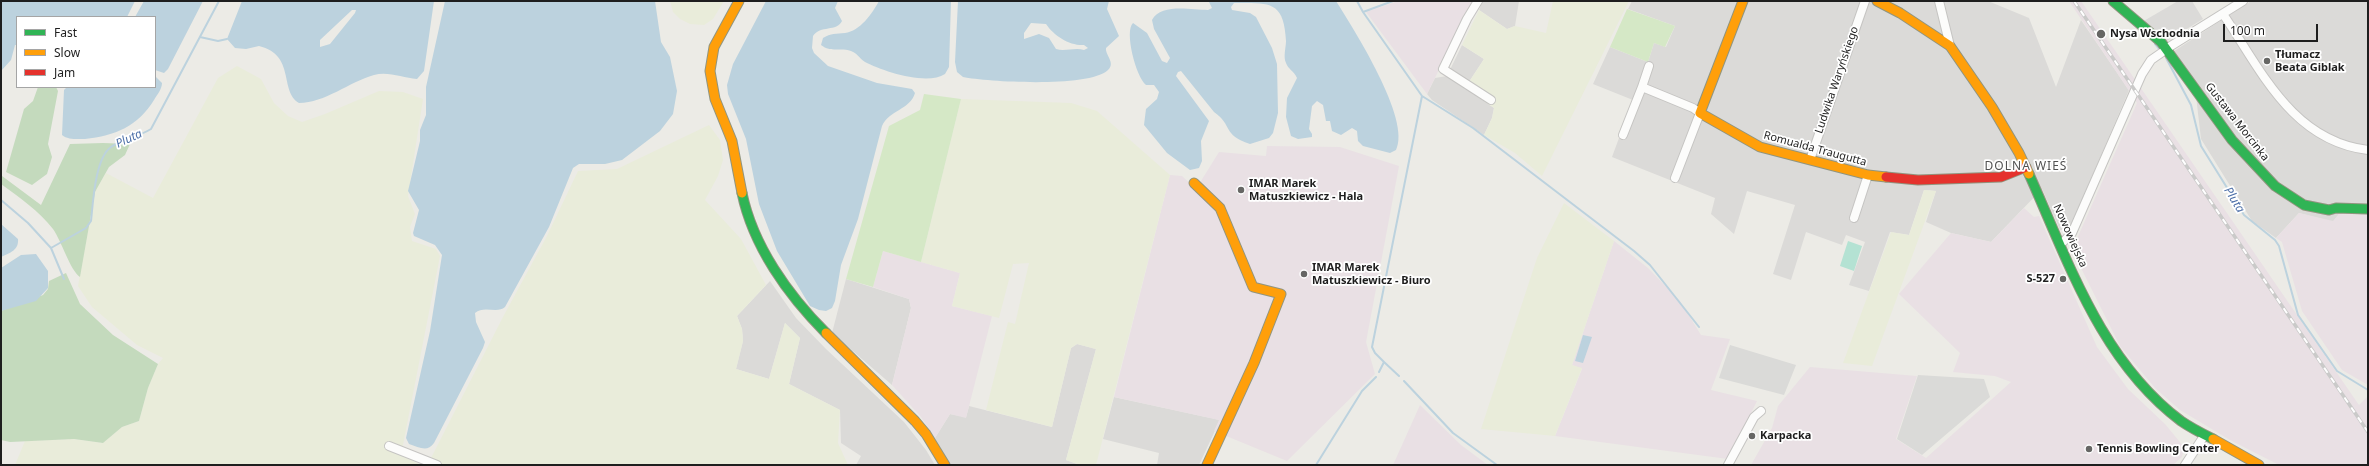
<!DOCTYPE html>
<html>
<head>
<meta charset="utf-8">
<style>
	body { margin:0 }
	#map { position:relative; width:2369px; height:466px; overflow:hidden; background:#ecebe6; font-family:"Noto Sans",sans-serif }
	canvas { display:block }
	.frame { position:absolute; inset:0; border:2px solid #1e1e1e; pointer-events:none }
	.legend { position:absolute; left:16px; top:16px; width:140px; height:72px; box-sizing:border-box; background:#fff; border:1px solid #a5a5a5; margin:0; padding:5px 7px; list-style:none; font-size:12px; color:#1e1e1e }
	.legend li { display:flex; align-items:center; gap:8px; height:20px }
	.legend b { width:20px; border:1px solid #a5a5a5 }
	.scale { position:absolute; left:2223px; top:24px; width:95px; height:18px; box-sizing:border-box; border:2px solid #1e1e1e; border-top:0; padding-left:5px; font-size:12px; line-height:14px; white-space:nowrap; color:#1e1e1e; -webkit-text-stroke:3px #fff; paint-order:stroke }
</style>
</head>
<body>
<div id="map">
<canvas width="2369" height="466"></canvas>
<div class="frame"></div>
<ul class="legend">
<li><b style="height:5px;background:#30b455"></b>Fast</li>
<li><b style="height:5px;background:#ff9f0a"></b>Slow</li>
<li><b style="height:5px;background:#e5322d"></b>Jam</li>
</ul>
<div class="scale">100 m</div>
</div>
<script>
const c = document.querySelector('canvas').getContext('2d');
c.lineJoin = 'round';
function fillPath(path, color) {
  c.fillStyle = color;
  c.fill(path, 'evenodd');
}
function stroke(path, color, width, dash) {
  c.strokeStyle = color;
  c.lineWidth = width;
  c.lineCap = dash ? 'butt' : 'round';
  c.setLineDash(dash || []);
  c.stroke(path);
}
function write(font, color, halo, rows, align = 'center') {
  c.font = font + ' "Noto Sans",sans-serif';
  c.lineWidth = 3.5;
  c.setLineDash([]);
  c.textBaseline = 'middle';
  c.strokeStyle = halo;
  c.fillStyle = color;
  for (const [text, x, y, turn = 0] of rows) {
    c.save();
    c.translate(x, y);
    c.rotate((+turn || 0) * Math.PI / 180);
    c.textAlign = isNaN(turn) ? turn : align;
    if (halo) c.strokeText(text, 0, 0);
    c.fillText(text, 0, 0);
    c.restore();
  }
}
const residential = new Path2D(`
	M1483 1H1519L1515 26 1507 29 1479 10Z
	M1632 1H1988L2029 18 2056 87 2081 20 2129 90 2069 230H2060L2042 189 1991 242 1951 233 1926 222 1936 191 1924 190 1909 235 1890 232 1869 291 1849 285 1865 242 1846 235 1842 245 1806 232 1791 280 1773 274 1795 205 1747 191 1734 234 1711 214 1715 198 1612 157 1633 100 1593 84 1610 47 1648 62 1654 43 1666 47 1675 26 1628 9Z
	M2178 1H2192L2203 19 2167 41 2142 22Z
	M2251 1H2368V215L2339 214 2333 222 2299 213 2276 238 2252 221 2201 139 2196 96 2168 55Z
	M1462 45 1484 59 1465 88 1494 108 1492 118 1484 135 1432 100 1427 94 1435 78 1447 76Z
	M846 279 909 299 911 308 892 385 832 333Z
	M770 281 796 318 826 349 904 422 926 450 935 465H856L861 456 841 443 840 410 789 384 800 338 785 323 769 379 736 369 743 341 742 329 737 316Z
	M1077 344 1096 349 1066 460 1080 465H950L935 438 950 414 966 417 969 406 1052 427 1071 348Z
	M1114 397 1220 420 1199 465H1157L1159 453 1103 439Z`);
const industrial = new Path2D(`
	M1398 1H1473L1427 94 1366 12Z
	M2069 1H2081L2359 405 2368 396V465H2279L2230 440 2180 410 2155 388 2120 346 2072 250 2137 103Z
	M1267 146 1340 147 1399 166 1366 342 1375 374 1287 461 1214 431 1219 420 1114 397 1170 175 1182 176 1196 189 1219 152 1266 156Z
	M2024 208 2034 217 2039 216 2097 347 2128 389 2165 424 2184 447 2182 457 2173 465H1751L1772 428 1778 406 1810 367 1917 376 1896 439 1926 458 2011 382 1995 376 1953 372 1960 353 1899 294 1951 233 1991 242Z
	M2299 213 2333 221 2339 214 2368 215V385L2342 370 2302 311 2282 242 2276 238Z
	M1614 241 1648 268 1680 301 1701 335 1730 339 1711 390 1757 401 1728 459 1555 436 1582 369 1572 365Z
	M883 251 960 273 952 306 992 316 966 418 950 414 935 438 921 417 892 385 911 308 909 299 873 287Z
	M1420 405 1461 445 1488 465H1393Z`);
const religious = new Path2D(`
	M1730 345 1796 365 1784 395 1719 378Z
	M1918 375 1984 379 1990 397 1922 455 1897 439Z`);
const farmland = new Path2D(`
	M670 1H724L713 19 704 25 690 24 680 19 673 12Z
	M1553 1H1629L1542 176 1515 153 1484 135 1492 118 1494 108 1465 88 1484 59 1462 45 1479 10 1507 29 1515 26 1546 33Z
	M237 66 261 79 274 103 288 116 302 122 325 114 379 91 403 92 423 99 408 196 415 214 410 227 412 241 436 249 440 256 401 455 421 465H15L25 441 74 439 103 443 122 427 139 421 148 388 158 364 163 358 137 345 92 307 78 286 95 192 106 173 153 198 218 78Z
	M961 99 1071 103 1097 111 1170 175 1096 465H1080L1066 460 1096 349 1077 344 1071 348 1052 427 986 410 1008 322 1015 324 1029 263 1013 264 999 318 952 306 960 273 921 262Z
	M709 125 720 140 723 160 718 176 705 200 741 239 766 285 737 316 742 329 743 341 736 369 769 379 785 323 800 338 789 384 840 410 838 443 848 465H443L431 458 504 315 547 236 578 171 617 169Z
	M1924 190 1936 191 1872 366 1843 363 1891 232 1909 235Z
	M1564 203 1614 241 1572 365 1582 368 1555 436 1481 429 1537 258Z`);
const grass = new Path2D(`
	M1627 9 1675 26 1665 47 1654 43 1648 62 1610 47Z
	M924 94 961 99 921 262 883 251 873 287 846 279 889 126 920 110Z`);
const forest = new Path2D(`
	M38 87H56L58 91 48 144 52 157 47 174 32 185 6 172 24 109 33 101Z
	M103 143 130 144 125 155 109 167 95 192 80 277C70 270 62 242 53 229 39 211 19 197 1 184V177L2 176 41 205 70 144Z
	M66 273 80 304 113 335 158 364 148 388 139 421 122 427 103 443 74 439 10 442 1 440V311L43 295 48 289 49 281Z`);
const pitch = new Path2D(`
	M1848 241 1862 246 1854 271 1840 266Z`);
const water = new Path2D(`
	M1 1H135L127 17H17V45H15L11 60 1 71Z
	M144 1H203L168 69 164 73 155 70V17H135Z
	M242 1H434L424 71 417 79C403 78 388 71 374 75 349 82 325 103 299 103 279 91 296 55 259 46L246 49 235 48 227 39ZM352 10H356L355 13 330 44 320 47V40Z
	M445 1H655L661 42 670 57 677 91 673 114 660 131 622 160 605 164H579L573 168 549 227 505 307C497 314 484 305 475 313L476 322 485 342 483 348 434 443C427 453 419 447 409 444L406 438 430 331 442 255 435 245 414 236 413 233 419 210 408 191 420 141V130L426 115V87Z
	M766 1H838L835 8 842 21C837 32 820 25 813 36L812 48 814 53 828 66 877 83 912 89 915 93C910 110 889 110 882 126L858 219 841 265 835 301 832 308 826 311 819 310 810 306 777 251 759 204 746 139 728 94 727 85 733 64Z
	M879 1H951L949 67 945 74C927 86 882 71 865 62 859 58 857 53 851 51 841 47 831 53 821 45L823 38C831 33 836 34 845 33 860 31 872 14 879 1Z
	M958 1H1109L1107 9 1119 36 1106 48C1105 55 1116 63 1108 70 1089 88 988 82 963 77L957 72 955 62ZM1031 23 1046 24C1054 36 1070 46 1084 45L1088 48 1084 50C1075 47 1065 52 1056 49L1049 38 1039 34 1024 39V33Z
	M1196 1H1336C1353 28 1412 120 1396 150L1390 153 1363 146 1358 141 1357 131 1352 128 1341 135 1332 131 1330 121H1326L1323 105 1317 101 1312 106 1309 129 1312 134V137L1298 139 1291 136 1286 117 1287 98 1297 78C1294 71 1288 69 1286 63 1283 57 1286 47 1286 41 1284 0 1269 3 1234 3L1231 7 1232 10 1250 13 1256 17 1272 48 1277 64 1278 113 1273 133 1269 138 1250 144C1222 135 1233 125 1214 112L1181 71 1178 72 1176 76 1209 121 1201 141 1202 161 1199 168 1190 170 1167 153 1144 125 1146 109 1157 99 1159 92 1154 85H1146C1136 77 1124 31 1133 23L1147 33 1162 61 1167 63 1170 58 1154 29 1152 20C1161 3 1191 10 1208 10L1212 8 1209 2Z
	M155 76 162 83C162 89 157 95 154 100 138 126 115 136 85 139 77 139 68 140 62 135L64 90 67 87H155Z
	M1 224 18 239C19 250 10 253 1 257Z
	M36 254 48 271V288L36 301 1 311V268L21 255Z
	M1583 335 1592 337 1583 363 1575 361Z`);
const stream = new Path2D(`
	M1357 1 1363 12 1393 1
	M1363 12 1422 96 1372 347 1375 353 1384 362 1379 372
	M200 37 218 41 227 39
	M2155 44 2161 51
	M2166 58 2191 105 2201 146 2244 215 2275 240 2279 246 2298 315 2337 371 2368 390
	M1422 96 1473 128 1634 251 1650 265 1699 327
	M1 200 28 223 51 248 86 228 91 221C93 203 95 158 111 147 123 139 138 137 151 129L219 1
	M51 248 64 279
	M1384 362 1399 376
	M1404 381 1453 433 1497 465
	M1316 465 1362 391 1376 377`);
const street = new Path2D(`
	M1478 1 1467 19 1443 69 1491 100
	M1939 1 1950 46
	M2223 14C2261 70 2292 141 2368 150
	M2166 49 2243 1
	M1642 87 1649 66
	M1623 135 1642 87 1693 108 1700 113 1675 178
	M1810 160 1865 1
	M1854 218 1868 175
	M2061 244 2072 233 2142 74 2151 60 2164 51
	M389 446 437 465
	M1728 465 1754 417 1761 411
	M2185 465 2204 436`);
const fast = new Path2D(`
	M2113 1 2161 42 2232 140 2275 186 2304 205 2329 210 2336 208 2368 209
	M2029 174C2069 263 2101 361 2181 421 2191 428 2203 434 2213 439
	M742 193C753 246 788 295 826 333`);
const slow = new Path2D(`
	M739 1 714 47 710 71 715 99 732 141 742 193
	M1743 1 1700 113 1760 147 1868 175 1886 177
	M1877 1 1900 13 1950 46 1992 107 2019 153 2029 174
	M1194 183 1220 208 1253 287 1281 294 1254 363 1207 465
	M826 333 915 421 926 434 945 465
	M2213 439 2259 465`);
const jam = new Path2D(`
	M1886 177 1918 180 2001 177 2026 167`);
const rail = new Path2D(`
	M2074 1 2368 432`);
const markers = [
	[2101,34,5,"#666664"],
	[2267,61,4,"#666664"],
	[1241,190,4,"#666664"],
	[1304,274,4,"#666664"],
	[2063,279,4,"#666664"],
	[1752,436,4,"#666664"],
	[2089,449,4,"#666664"]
];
const poiNames = [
	["Nysa Wschodnia",2110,34],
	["Tłumacz",2275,55],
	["Beata Giblak",2275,68],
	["IMAR Marek",1249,184],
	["Matuszkiewicz - Hala",1249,197],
	["IMAR Marek",1312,268],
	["Matuszkiewicz - Biuro",1312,281],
	["S-527",2055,279,"right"],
	["Karpacka",1760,436],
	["Tennis Bowling Center",2097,449]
];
const streetNames = [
	["Ludwika Waryńskiego",1837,80,-71],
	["Gustawa Morcinka",2237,122,52],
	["Romualda Traugutta",1815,149,15],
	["Nowowiejska",2070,236,66]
];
const waterNames = [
	["Pluta",129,139,-25],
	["Pluta",2234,200,58]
];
const neighbourhoodNames = [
	["DOLNA WIEŚ",2026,167]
];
fillPath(residential, '#dbdad8');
fillPath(industrial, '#e9e0e4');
fillPath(religious, '#dadad8');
fillPath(farmland, '#e9ecda');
fillPath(grass, '#d5e8c6');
fillPath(forest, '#c4dabd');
fillPath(pitch, '#b4e2d3');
fillPath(water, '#bcd2de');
stroke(stream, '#bcd2de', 2);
stroke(street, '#c5c4c2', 10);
stroke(fast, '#91957f', 11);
stroke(slow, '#91957f', 11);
stroke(jam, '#91957f', 11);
stroke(street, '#fcfcfb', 8);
stroke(fast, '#30b455', 9);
stroke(slow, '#ff9f0a', 9);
stroke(jam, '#e5322d', 9);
stroke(rail, '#cacac9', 3.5);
stroke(rail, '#fff', 2, [6]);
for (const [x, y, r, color] of markers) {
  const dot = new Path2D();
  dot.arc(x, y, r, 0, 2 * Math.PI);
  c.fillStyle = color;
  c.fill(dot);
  stroke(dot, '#fff', 1.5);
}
write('bold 11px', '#1e1e1e', '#fff', poiNames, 'left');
write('11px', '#1e1e1e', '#fff', streetNames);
write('italic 12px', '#4f71a9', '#fff', waterNames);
c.letterSpacing = '1px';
write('12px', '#515151', '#fff', neighbourhoodNames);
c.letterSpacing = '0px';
</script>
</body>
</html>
